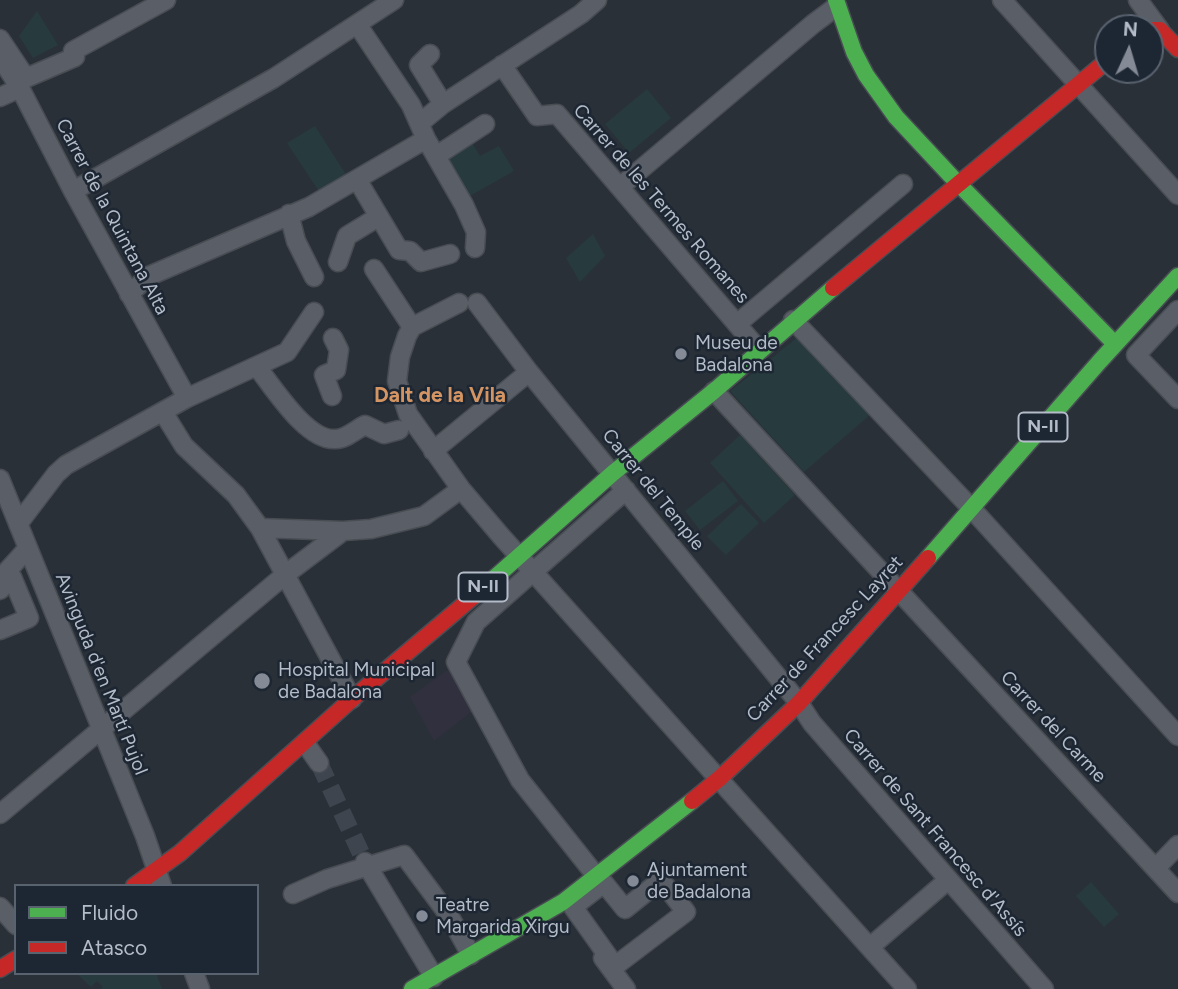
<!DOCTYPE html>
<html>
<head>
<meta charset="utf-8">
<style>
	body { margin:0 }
	#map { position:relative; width:1178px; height:989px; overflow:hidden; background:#2a3038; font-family:Figtree,sans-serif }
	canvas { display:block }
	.legend { position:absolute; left:14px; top:884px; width:245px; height:91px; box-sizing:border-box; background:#1d2633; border:2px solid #59626f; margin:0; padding:9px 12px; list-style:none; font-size:21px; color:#b4bcc9 }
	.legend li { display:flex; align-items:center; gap:14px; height:35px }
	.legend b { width:35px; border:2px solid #59626f }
	.north { position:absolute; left:1094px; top:14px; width:70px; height:70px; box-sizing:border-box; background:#1d2633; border:2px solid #59626f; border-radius:50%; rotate:4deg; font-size:19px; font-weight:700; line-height:28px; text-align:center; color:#b4bcc9 }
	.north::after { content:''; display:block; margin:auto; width:24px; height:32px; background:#848b96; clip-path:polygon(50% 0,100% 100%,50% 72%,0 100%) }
</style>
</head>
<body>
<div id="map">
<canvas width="1178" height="989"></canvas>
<ul class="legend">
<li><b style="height:9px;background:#4caf50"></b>Fluido</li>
<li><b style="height:9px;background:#c62828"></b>Atasco</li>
</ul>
<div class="north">N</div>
</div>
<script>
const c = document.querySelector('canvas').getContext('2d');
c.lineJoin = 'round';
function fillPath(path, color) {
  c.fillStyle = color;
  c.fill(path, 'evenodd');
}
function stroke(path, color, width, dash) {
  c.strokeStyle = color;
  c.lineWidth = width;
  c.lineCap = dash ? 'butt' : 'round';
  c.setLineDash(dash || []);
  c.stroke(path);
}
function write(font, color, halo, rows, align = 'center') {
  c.font = font + ' Figtree,sans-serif';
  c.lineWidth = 5;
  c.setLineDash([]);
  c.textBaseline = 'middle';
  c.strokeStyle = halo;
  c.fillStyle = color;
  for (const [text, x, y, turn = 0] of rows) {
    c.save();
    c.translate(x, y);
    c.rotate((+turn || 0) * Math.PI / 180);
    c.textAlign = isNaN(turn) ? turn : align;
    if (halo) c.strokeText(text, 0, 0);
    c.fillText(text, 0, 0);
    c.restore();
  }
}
const medical = new Path2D(`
	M450 668 474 710 434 741 410 697Z`);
const green = new Path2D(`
	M37 11 58 45 33 58 19 36Z
	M647 89 671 118 629 153 605 124Z
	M315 126 347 176 320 193 287 143Z
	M471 141 480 156 499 146 514 171 468 197 445 155Z
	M593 234 605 256 580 282 566 258Z
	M798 337 871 414 804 472 730 391Z
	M740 435 795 495 764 523 710 463Z
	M723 481 738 501 700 530 685 511Z
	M741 504 759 523 726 555 707 536Z
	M1091 882 1119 914 1104 927 1076 896Z
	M76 973H156L162 989H101L103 987 97 981 91 987Z`);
const streetTunnel = new Path2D(`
	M319 763 365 862`);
const street = new Path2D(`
	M1002 0 1178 195
	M1138 0 1160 30
	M357 24 411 105 426 139 464 205 476 232 475 248
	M0 39 26 78 75 57 73 51 166 0
	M430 54 419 65 443 104
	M0 57 20 88 73 191 187 398
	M502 65 537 116 557 114 759 350
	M0 97 20 88
	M420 123 443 104 581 14 597 0
	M436 156 485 124
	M358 181 399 250 410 251 421 262 450 254
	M621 186 813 24 837 6
	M73 191 274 78 394 0
	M289 214 296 241 314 277
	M338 262 347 236 378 217
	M374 269 412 327
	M129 294 149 276 309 207 426 139
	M459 303 412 327 407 336 400 357 397 381 408 414 461 489 501 536 907 989
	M477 303 529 372 799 703 812 723 1044 989
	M1178 310 1136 355 1178 399
	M793 320 972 509 1178 736
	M737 324 903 184
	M257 367C274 388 307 442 336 439 346 439 357 429 365 425L384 434 399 430
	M714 391 1178 893
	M332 396 324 375 336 370 339 350 333 338
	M163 412 184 446 236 495 260 528 343 531 371 529 424 516 461 489
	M433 451 529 372
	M0 479 145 836 162 886
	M18 524 56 474 66 465 187 398 287 352 314 312
	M260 528 352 699
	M0 579 28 548
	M0 590 12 577 29 618 0 630
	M305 743 319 763
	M0 814 286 574 343 531
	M365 862 434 977
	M1156 868 1178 845
	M597 877 520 780 456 662 476 622 626 490
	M661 880 686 912 615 966 573 907 604 883 625 909Z
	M293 894 327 879 404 855 450 917 471 955
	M0 907 16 925
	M870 947 948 880
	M603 958 626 989
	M194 973 200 989`);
const fast = new Path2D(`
	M836 0 854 52 866 75 896 117 951 176 1115 344
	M928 558 1100 361 1178 276
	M474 596 613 473 714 391 833 288
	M412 989 563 902 692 801`);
const jam = new Path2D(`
	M1150 30H1160L1178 49
	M833 288 1108 60
	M692 801 720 778 799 703 928 558
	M134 886 180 853 352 699 474 596
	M0 969 16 959`);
const markers = [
	[681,354,7,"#848b96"],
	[262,681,9,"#848b96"],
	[633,881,7,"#848b96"],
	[422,916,7,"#848b96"]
];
const shields = [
	[1043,427,49],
	[483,587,49]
];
const shieldNames = [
	["N-II",1043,427],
	["N-II",483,587]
];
const streetNames = [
	["Carrer de les Termes Romanes",661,204,49],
	["Carrer de la Quintana Alta",112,217,62],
	["Carrer del Temple",653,490,51],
	["Carrer de Francesc Layret",825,639,-47],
	["Avinguda d'en Martí Pujol",101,674,68],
	["Carrer del Carme",1053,727,47],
	["Carrer de Sant Francesc d'Assís",935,833,49]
];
const poiNames = [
	["Museu de",695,343],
	["Badalona",695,365],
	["Hospital Municipal",278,670],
	["de Badalona",278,692],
	["Ajuntament",647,870],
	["de Badalona",647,892],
	["Teatre",436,905],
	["Margarida Xirgu",436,927]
];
const neighbourhoodNames = [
	["Dalt de la Vila",440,396]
];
fillPath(medical, '#31303e');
fillPath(green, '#273a3e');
stroke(streetTunnel, '#3f454e', 18, [18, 9]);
stroke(street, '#484c53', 21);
stroke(fast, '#484c53', 19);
stroke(jam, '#484c53', 19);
stroke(street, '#5a5e66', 18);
stroke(fast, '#4caf50', 16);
stroke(jam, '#c62828', 16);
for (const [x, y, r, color] of markers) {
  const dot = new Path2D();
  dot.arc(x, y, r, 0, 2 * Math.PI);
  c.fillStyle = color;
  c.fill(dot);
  stroke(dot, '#1d2633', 2.5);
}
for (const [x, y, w] of shields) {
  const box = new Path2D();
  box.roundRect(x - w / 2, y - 14.5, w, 29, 5);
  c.fillStyle = '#1d2633';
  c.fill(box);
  stroke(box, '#b4bcc9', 2);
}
write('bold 18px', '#b4bcc9', null, shieldNames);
write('19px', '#b4bcc9', '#1d2633', streetNames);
write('19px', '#b4bcc9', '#1d2633', poiNames, 'left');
write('bold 21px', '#d59563', '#1d2633', neighbourhoodNames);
</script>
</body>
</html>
